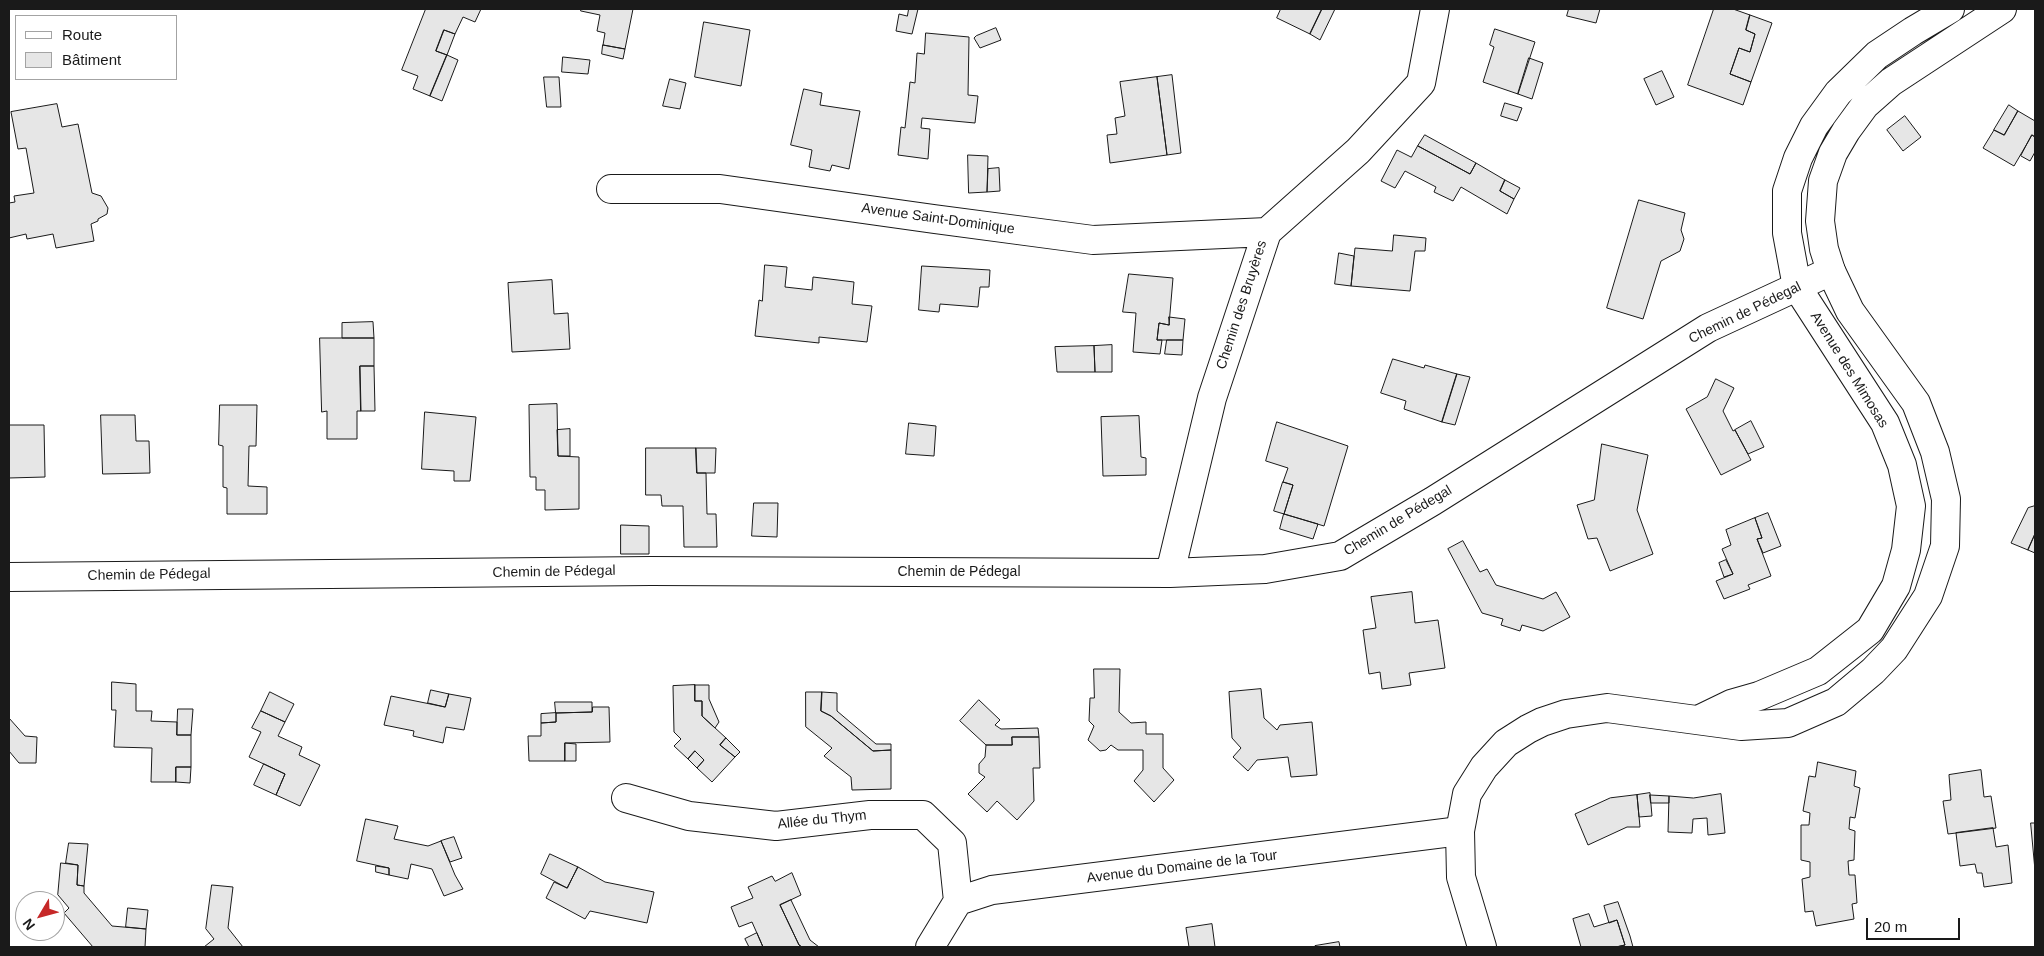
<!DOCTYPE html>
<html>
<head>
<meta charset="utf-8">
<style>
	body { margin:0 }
	#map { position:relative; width:2044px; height:956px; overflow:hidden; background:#fff; font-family:Helvetica,sans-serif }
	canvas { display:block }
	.frame { position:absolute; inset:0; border:10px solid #1a1a1a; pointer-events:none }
	.legend { position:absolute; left:15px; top:15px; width:162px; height:65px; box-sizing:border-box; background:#fff; border:1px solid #a3a3a3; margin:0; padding:6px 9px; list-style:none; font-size:15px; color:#1a1a1a }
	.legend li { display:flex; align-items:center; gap:10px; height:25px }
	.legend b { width:25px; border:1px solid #a3a3a3 }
	.north { position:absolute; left:15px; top:891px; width:50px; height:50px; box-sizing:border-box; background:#fff; border:1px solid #a3a3a3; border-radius:50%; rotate:233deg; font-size:14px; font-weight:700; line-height:20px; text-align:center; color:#1a1a1a }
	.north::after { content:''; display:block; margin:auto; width:18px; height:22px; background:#c62828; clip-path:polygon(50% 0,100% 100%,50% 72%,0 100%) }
	.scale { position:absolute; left:1866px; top:918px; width:94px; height:22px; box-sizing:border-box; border:2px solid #1a1a1a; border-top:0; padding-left:6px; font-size:15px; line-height:18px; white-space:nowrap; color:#1a1a1a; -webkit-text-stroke:4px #fff; paint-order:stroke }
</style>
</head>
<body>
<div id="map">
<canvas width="2044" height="956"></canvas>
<div class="frame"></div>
<ul class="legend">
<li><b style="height:6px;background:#fff"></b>Route</li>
<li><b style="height:14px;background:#e6e6e6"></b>Bâtiment</li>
</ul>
<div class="north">N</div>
<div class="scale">20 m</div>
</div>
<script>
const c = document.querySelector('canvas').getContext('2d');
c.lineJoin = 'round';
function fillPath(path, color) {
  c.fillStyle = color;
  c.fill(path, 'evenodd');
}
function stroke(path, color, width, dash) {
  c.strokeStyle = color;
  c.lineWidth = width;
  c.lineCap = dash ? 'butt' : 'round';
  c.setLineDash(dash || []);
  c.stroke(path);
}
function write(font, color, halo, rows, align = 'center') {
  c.font = font + ' Helvetica,sans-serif';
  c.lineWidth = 4;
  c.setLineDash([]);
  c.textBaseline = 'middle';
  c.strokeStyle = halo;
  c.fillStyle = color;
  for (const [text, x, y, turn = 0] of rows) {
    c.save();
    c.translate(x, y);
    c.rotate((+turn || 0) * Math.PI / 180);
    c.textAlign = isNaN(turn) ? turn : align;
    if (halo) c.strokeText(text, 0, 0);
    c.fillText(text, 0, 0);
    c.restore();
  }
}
const building = new Path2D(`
	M426 9H481L475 22 463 17 455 34 444 30 436 51 447 55 430 96 413 89 418 76 402 70Z
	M581 9H633L625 49 603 45 605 33 597 31 600 15 581 11Z
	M909 9H918L912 34 896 31 899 14 907 16Z
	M1281 9H1322L1310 34 1277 18Z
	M1322 9H1335L1320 40 1310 34Z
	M1569 9H1600L1596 23 1567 16Z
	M1714 9H1733L1750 15 1746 30 1755 34 1750 52 1739 48 1730 74 1751 82 1743 105 1688 85Z
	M1750 15 1772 23 1751 82 1730 74 1739 48 1750 52 1755 34 1746 30Z
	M704 22 750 30 741 86 695 77Z
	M996 28 1001 40 980 48 974 38 976 36Z
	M1495 29 1535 42 1518 94 1483 82 1494 47 1490 45Z
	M444 30 455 34 447 55 436 51Z
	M926 33 969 37 968 95 978 96 975 123 922 118 921 128 930 129 928 159 898 155 901 127 905 128 910 82 915 83 917 53 924 54Z
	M603 45 625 49 623 59 602 54Z
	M447 55 458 60 442 101 430 96Z
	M563 57 590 60 588 74 562 72Z
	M1529 58 1543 63 1532 99 1518 94Z
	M1662 71 1674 97 1656 105 1644 79Z
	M1172 75 1181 153 1167 155 1157 77Z
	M544 77H559L561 107H547Z
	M1157 77 1167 155 1110 163 1107 135 1117 134 1115 118 1125 116 1120 82Z
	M670 79 686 83 680 109 663 106Z
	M804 89 822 93 820 105 860 111 849 169 832 165 830 171 809 167 812 150 791 145Z
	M1505 103 1522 108 1517 121 1501 116Z
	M57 104 62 127 78 124 92 193 101 196 108 208 107 214 98 219V221L91 224 94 241 56 248 53 234 27 239 26 234 9 238V203L15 202 14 196 34 193 26 148 18 149 11 112Z
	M2009 105 2018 111 2004 135 1994 130Z
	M2018 111 2035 121V137L2032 135 2014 166 1983 148 1994 130 2004 135Z
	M1905 116 1921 137 1903 151 1887 130Z
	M1425 135 1476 163 1470 174 1418 146Z
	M2032 135 2035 137V152L2030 161 2021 156Z
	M1418 146 1470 174 1476 163 1505 180 1500 191 1514 199 1507 214 1461 187 1453 201 1434 192 1436 187 1405 171 1395 188 1381 181 1397 150 1411 157Z
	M968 155 988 156 987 192 969 193Z
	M999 168 1000 191 987 192 988 169Z
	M1505 180 1520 188 1514 199 1500 191Z
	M1639 200 1685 213 1681 230 1684 239 1680 251 1661 261 1643 319 1607 308Z
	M1394 235 1426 238 1425 251H1415L1410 291 1351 286 1355 248 1392 251Z
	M1339 253 1354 256 1351 286 1335 284Z
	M765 265 787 267 785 287 812 290 813 277 854 282 852 304 872 306 867 342 819 337V343L755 336 759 300 762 301Z
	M922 266 990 270 989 287H980L978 307 940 304 939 312 919 310Z
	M1129 274 1173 278 1169 325 1159 323 1157 340H1162L1160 354 1133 352 1136 313 1123 312Z
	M552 280 554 314 568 313 570 349 512 352 508 283Z
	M1169 317 1185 319 1183 340H1157L1159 323 1169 325Z
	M373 322 374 338H342V323Z
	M320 338H374V366H360L361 411H357V439H327V411L322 412Z
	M1167 340H1183L1182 355 1165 354Z
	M1112 345V372H1095L1094 346Z
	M1094 346 1095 372H1057L1055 347Z
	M1393 359 1424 368 1425 365 1457 374 1442 422 1404 409 1406 401 1381 393Z
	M360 366H374L375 411H361Z
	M1457 374 1470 377 1455 425 1442 422Z
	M1716 379 1734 388 1723 411 1733 431 1735 430 1751 460 1721 475 1686 409 1707 397Z
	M557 404 558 456 579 457V509L545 510V490H536V477H530L529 405Z
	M220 405H257L256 446H249L248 486 267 487V514H227V488L223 487V446L219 445Z
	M425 412 476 417 470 481H454V471L422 469Z
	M101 415H135L136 441H149L150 473 103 474Z
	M1139 416 1141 457 1146 458V475L1103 476 1101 417Z
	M1751 421 1764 447 1748 454 1735 430Z
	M1277 422 1348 446 1324 526 1284 514 1293 485 1283 482 1288 468 1266 461Z
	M909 423 936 426 934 456 906 454Z
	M9 425H44L45 477 9 478Z
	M570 429V456H558L557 430Z
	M1602 444 1648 455 1637 510 1653 554 1610 571 1597 538 1588 539 1577 505 1594 500Z
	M646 448H696L697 473H706L707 514H716L717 547H684L683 506H662L661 495H646Z
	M696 448H716L715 473H697Z
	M1283 482 1293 485 1284 514 1274 511Z
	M754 503H778L777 537 752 536Z
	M2035 506V534L2028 550 2011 543 2028 508Z
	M1768 513 1781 546 1763 553 1757 539 1762 538 1755 518Z
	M1284 514 1318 524 1313 539 1280 529Z
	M1755 518 1762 538 1757 539 1771 576 1748 585 1750 589 1724 599 1716 581 1733 574 1722 549 1731 545 1726 530Z
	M621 525 649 526V554H621Z
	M2035 534V553L2028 550Z
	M1463 541 1480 572 1487 569 1496 585 1543 599 1556 592 1570 617 1543 631 1522 625 1520 631 1501 625 1503 619 1482 613 1448 549Z
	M1726 560 1733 574 1724 577 1719 563Z
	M1412 592 1415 623 1438 620 1445 668 1409 673 1411 685 1382 689 1380 672 1369 674 1363 630 1376 628 1371 597Z
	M1094 669H1120L1119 712 1131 723 1146 722V734H1163V768L1174 780 1154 802 1134 781 1143 770V750H1118L1111 745 1106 750 1100 751 1088 740 1094 726 1089 721 1090 698H1094Z
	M112 682 136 684V711H152L151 721 177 722V735H191V767H176V782H151L152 748 114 747 116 710H112Z
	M695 685V701H702V716L726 738 720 745 735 757 712 782 697 768 704 760 695 751 688 759 674 746 681 739 674 732 673 686Z
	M695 685H709V699L719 722 715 728 702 716V701H695Z
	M1261 689 1264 718 1277 730 1280 725 1312 722 1317 775 1291 777 1288 757 1257 760 1248 771 1233 757 1241 748 1232 738 1229 692Z
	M431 690 449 694 445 707 428 703Z
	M270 692 294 704 285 722 261 711Z
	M806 692H822L821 711 831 716 873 751 891 750V789L852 790 851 777 824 756 832 748 806 727Z
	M822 692 837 693V711L876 744H891V750L873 751 831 716 821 711Z
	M449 694 471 698 464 730 446 727 443 743 413 736 414 731 384 725 391 696 445 707Z
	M979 700 1000 720 995 725 1001 729 1038 728 1039 737H1012V745H986L960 721Z
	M555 702H592V712L556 713Z
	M593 707H609L610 742 565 743V761H529L528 736H541V723L556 722V713L592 712Z
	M178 709H193L191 735H177Z
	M261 711 285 722 278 736 302 747 299 755 320 765 300 806 276 795 285 774 249 757 261 732 252 728Z
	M556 713V722L541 723V714Z
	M9 718 25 736 37 737 36 763H19L9 751Z
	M1012 737H1039L1040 768H1033L1034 801 1017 820 997 801 987 812 968 794 985 777 979 773V764L985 757 986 745H1012Z
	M726 738 740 752 735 757 720 745Z
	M565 743 576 744V761H565Z
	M695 751 704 760 697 768 688 759Z
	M1818 762 1856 771 1854 786 1860 788 1855 818 1850 817 1849 829 1855 831 1854 860 1848 861 1849 875H1855L1857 903 1852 904 1854 919 1816 926 1813 911 1805 912 1802 879 1810 877V862L1801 860V825H1809L1810 813 1803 811 1809 776 1815 777Z
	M264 764 285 774 276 795 254 785Z
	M176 767H191L190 783 176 782Z
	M1981 770 1984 797 1991 796 1996 828 1948 834 1943 801 1951 800 1949 775Z
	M1650 793 1652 816 1639 817 1637 795Z
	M1721 794 1725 833 1708 835 1707 818 1693 819 1692 833 1668 832 1669 796 1693 798Z
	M1637 795 1640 827H1627L1588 845 1575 814 1610 798Z
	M1650 795 1669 796V803H1651Z
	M366 819 398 826 394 839 428 846 441 841 455 875 463 889 444 896 432 869 411 864 408 879 389 875V868L357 861Z
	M2031 823H2035V870Z
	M1993 828 1996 847 2008 845 2012 883 1984 887 1982 873H1977L1975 864 1960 866 1956 833Z
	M454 837 462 858 450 862 441 841Z
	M69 843 88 844 84 886 77 885 78 865 66 863Z
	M550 854 578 867 567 888 541 874Z
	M61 863 78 865 77 885 84 886V893L112 926 146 929 145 947H93L64 913 69 908 58 895Z
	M376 866 389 868V875L376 872Z
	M578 867 605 882 654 892 647 923 590 911 585 919 546 898 554 882 567 888Z
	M792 873 801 895 780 905 799 945 802 947H763L752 922 739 927 731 907 753 898 748 887 772 876 775 881Z
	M212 885 233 887 228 928 243 947H204L214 939 206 929Z
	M791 900 810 940 819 947H802L799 945 780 905Z
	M1618 902 1630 936 1633 947H1616L1625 945 1617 920 1609 923 1604 906Z
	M128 908 148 910 146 929 126 927Z
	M1589 914 1594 927 1617 920 1625 945 1616 947H1581L1573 919Z
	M1212 924 1215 947H1189L1186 928Z
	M757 933 763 947H749L745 939Z
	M1339 942 1340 947H1315V946Z`);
const street = new Path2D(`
	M611 189H720L934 219 1093 240 1267 232
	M1170 573 1212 398 1267 232 1358 151 1421 83 1435 9
	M9 577 651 571 1170 573 1265 569 1340 556 1433 501 1708 328 1831 271
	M626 798 689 816 776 826 870 815H923L952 843 958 901
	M930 947 958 901 992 890 1460 831`);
const secondary = new Path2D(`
	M1700 719 1731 704 1759 696 1818 671 1870 630 1896 586 1906 550 1911 506 1902 465 1885 423 1797 287 1787 233V191L1798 158 1814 126 1838 93 1877 55 1913 31 1950 9
	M1482 947 1461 877 1460 831 1467 794 1484 767 1506 743 1528 729 1542 722 1566 714 1607 708 1741 726 1788 723 1836 702 1873 671 1894 649 1928 596 1945 546 1946 499 1935 452 1916 403 1850 311 1831 271 1824 249 1820 221 1823 181 1833 153 1846 131 1865 105 1891 82 2002 9`);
const streetNames = [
	["Avenue Saint-Dominique",938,219,8],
	["Chemin des Bruyères",1242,305,-72],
	["Chemin de Pédegal",1745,313,-26],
	["Avenue des Mimosas",1849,370,58],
	["Chemin de Pédegal",1398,521,-31],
	["Chemin de Pédegal",554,572,-1],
	["Chemin de Pédegal",959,572],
	["Chemin de Pédegal",149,575,-1],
	["Allée du Thym",822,820,-6],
	["Avenue du Domaine de la Tour",1182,867,-7]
];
fillPath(building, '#e6e6e6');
stroke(building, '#1a1a1a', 1);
stroke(street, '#1a1a1a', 30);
stroke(secondary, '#1a1a1a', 30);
stroke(street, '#fff', 28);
stroke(secondary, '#fff', 28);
write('14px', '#1a1a1a', '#fff', streetNames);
</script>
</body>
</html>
